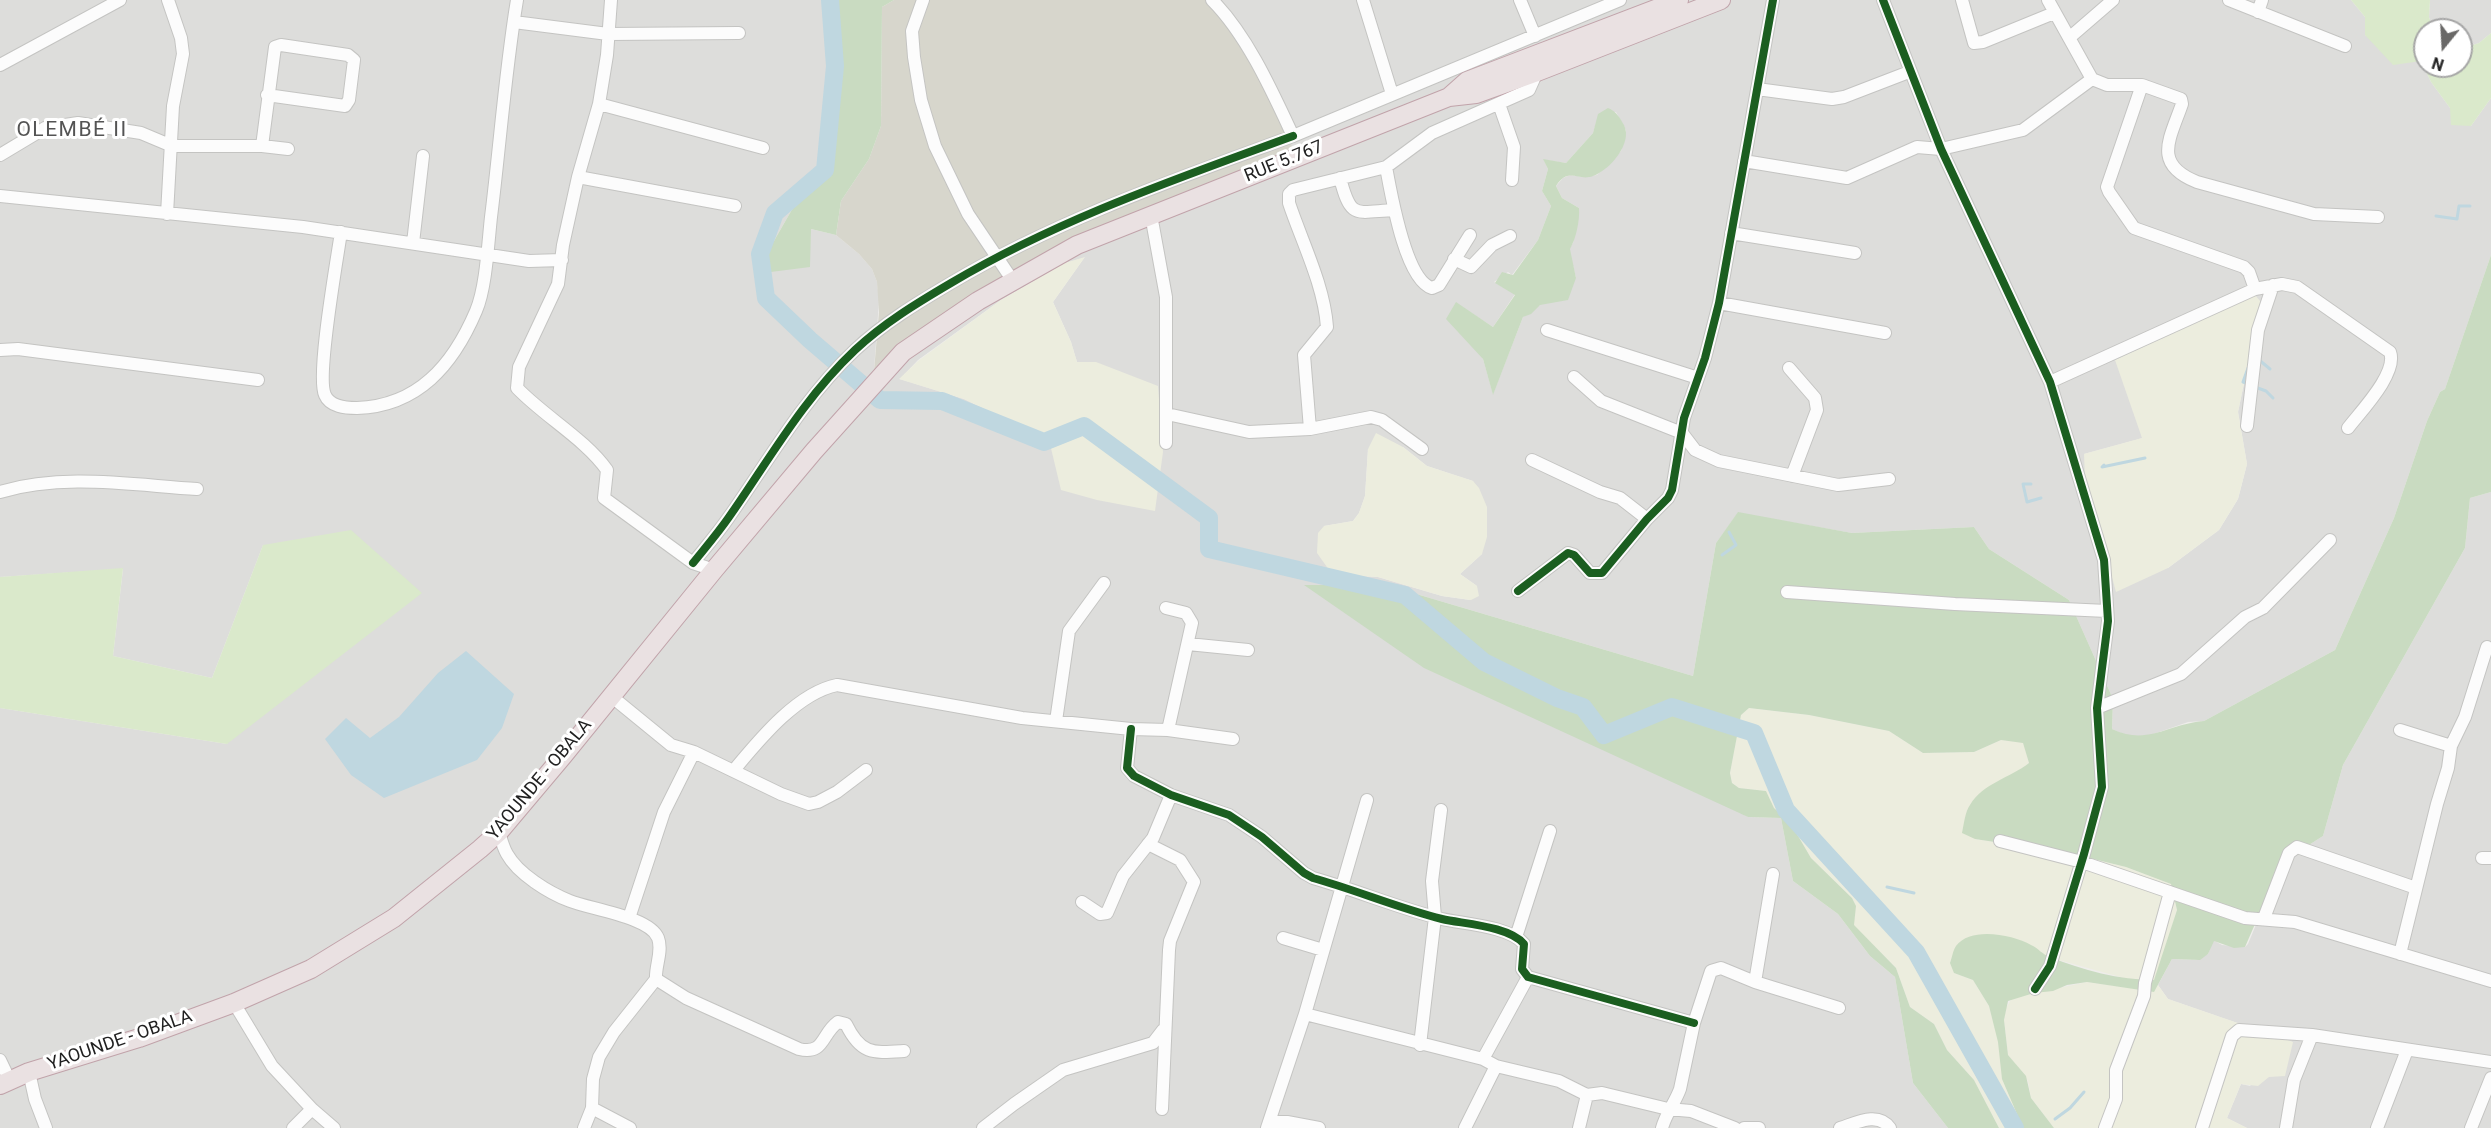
<!DOCTYPE html>
<html>
<head>
<meta charset="utf-8">
<style>
	body { margin:0 }
	#map { position:relative; width:2491px; height:1128px; overflow:hidden; background:#eeedea; font-family:Roboto,sans-serif }
	canvas { display:block }
	.north { position:absolute; left:2413px; top:18px; width:60px; height:60px; box-sizing:border-box; background:#fff; border:2px solid #a6a6a6; border-radius:50%; rotate:198deg; font-size:16px; font-weight:700; line-height:24px; text-align:center; color:#212121 }
	.north::after { content:''; display:block; margin:auto; width:21px; height:27px; background:#696867; clip-path:polygon(50% 0,100% 100%,50% 72%,0 100%) }
</style>
</head>
<body>
<div id="map">
<canvas width="2491" height="1128"></canvas>
<div class="north">N</div>
</div>
<script>
const c = document.querySelector('canvas').getContext('2d');
c.lineJoin = 'round';
function fillPath(path, color) {
  c.fillStyle = color;
  c.fill(path, 'evenodd');
}
function stroke(path, color, width, dash) {
  c.strokeStyle = color;
  c.lineWidth = width;
  c.lineCap = dash ? 'butt' : 'round';
  c.setLineDash(dash || []);
  c.stroke(path);
}
function write(font, color, halo, rows, align = 'center') {
  c.font = font + ' Roboto,sans-serif';
  c.lineWidth = 6;
  c.setLineDash([]);
  c.textBaseline = 'middle';
  c.strokeStyle = halo;
  c.fillStyle = color;
  for (const [text, x, y, turn = 0] of rows) {
    c.save();
    c.translate(x, y);
    c.rotate((+turn || 0) * Math.PI / 180);
    c.textAlign = isNaN(turn) ? turn : align;
    if (halo) c.strokeText(text, 0, 0);
    c.fillText(text, 0, 0);
    c.restore();
  }
}
const residential = new Path2D(`
	M0 0H824L833 138 755 274 811 229 836 235 859 254 872 269 877 282 879 301 873 383 1212 0H2351L2365 17V35L2421 61 2431 82 2450 108 2471 126 2491 98V255L2445 389 2440 392 2427 421 2394 518 2335 650 2204 721 2188 722 2145 737 2127 736 2112 729 2113 699 2069 600 1989 549 1974 527 1852 533 1738 513 1716 543 1693 676 1386 585 1748 817 1781 818 1793 881 1838 914 1870 956 1895 977 1913 1083 1948 1128H0V708L227 744 263 545 212 678 113 656 123 569 0 577ZM1616 112 1626 130 1621 151 1597 175 1583 177 1570 175 1563 178 1556 186 1562 198 1579 208 1573 243 1569 249 1576 278 1523 317 1493 394 1483 359 1456 303 1493 327 1515 294 1494 282 1508 272 1512 275 1538 240 1551 206 1542 191 1548 169 1544 160 1566 163 1593 133 1599 114ZM1084 258 1053 302 1071 342 1077 362H1096L1049 440 964 399 900 379 918 360 1001 300 1065 263ZM2261 302 2238 412 2247 464 2238 499 2219 530 2168 568 2084 454 2143 438ZM1403 447 1427 466 1473 481 1482 554 1460 574 1477 586 1470 600 1442 596 1378 577 1337 575 1324 526 1353 521 1359 513 1365 496 1368 449Z
	M2430 0H2491V33L2479 43 2461 49V30H2433L2429 17Z
	M2491 492V1128H2247L2227 1118 2241 1084 2250 1086 2292 1042 2168 999 2158 985 2172 959 2197 960 2208 954 2213 940 2222 945 2245 947 2248 944 2282 862 2323 836 2343 765 2465 548 2470 498Z`);
const construction = new Path2D(`
	M894 0H1212L1285 118 1295 159 1077 245 873 383 879 312 877 282 872 269 859 254 836 235 841 201 869 159 881 126 882 7Z`);
const farmland = new Path2D(`
	M1085 257 1053 302 1071 342 1077 362H1096L1158 386 1163 452 1155 511 1097 500 1061 490 1049 440 964 399 899 379 918 361 1001 300 1065 263Z
	M2255 295 2261 302 2238 412 2247 464 2238 499 2219 530 2168 568 2116 592 2085 478 2084 454 2142 438 2115 360Z
	M1376 433 1403 447 1427 466 1473 481 1479 488 1487 507V537L1482 554 1460 574 1477 586 1479 596 1471 600 1442 596 1378 577 1337 575 1329 570 1317 553 1318 533 1324 526 1353 521 1359 513 1365 496 1368 449Z
	M1749 708 1809 715 1889 731 1923 753 1974 752 2001 740 2023 742 2029 763 2020 770 1975 839 2073 854 2126 867 2171 884 2177 910 2155 980H2131L2048 957 1954 973 1973 980 1989 1006 2023 1128H1999L1974 1080 1947 1050 1934 1024 1910 1007 1896 968 1853 925 1856 906 1852 898 1811 858 1790 822 1774 808 1766 791 1739 788 1732 783 1730 773 1741 714Z
	M2087 982 2153 991 2158 985 2168 999 2293 1042 2285 1076 2269 1077 2258 1086 2241 1084 2227 1118 2247 1128H2054L2031 1098 2028 1081 2008 1055 2004 1020 2006 1008 2012 998Z`);
const grass = new Path2D(`
	M2351 0H2430L2429 17 2433 30H2425V66H2461V49L2479 43 2491 33V98L2471 126 2451 125 2450 108 2431 82 2421 61 2393 65 2365 35V17Z
	M351 530 422 593 227 744 0 708V577L123 568 113 656 212 678 263 545Z`);
const forest = new Path2D(`
	M824 0H894L882 7 881 126 869 159 841 201 836 235 811 229 810 267 755 274 833 138Z
	M1608 108C1616 111 1620 118 1624 125 1633 143 1610 170 1593 176 1578 182 1569 166 1556 186L1562 198 1579 208C1580 220 1576 239 1570 249L1576 278 1568 300 1540 305 1531 314 1523 317 1493 395 1483 359 1446 319 1456 302 1493 327 1515 295 1495 283 1502 272 1513 275 1538 240 1551 206 1542 191 1548 169 1543 159 1566 163 1593 133 1598 114Z
	M2491 255V492L2470 498 2465 548 2343 765 2323 836 2282 862 2245 947 2234 948 2214 941 2208 954 2200 960 2172 959 2154 992 2087 982 2067 985 2053 991 2034 993 2008 1001 2004 1020 2008 1055 2026 1076 2031 1098 2054 1128H2023L2002 1079 1998 1042 1989 1006 1973 980 1954 973 1950 963C1952 958 1953 950 1956 946 1971 926 2013 935 2031 945 2038 948 2043 955 2050 957 2082 970 2120 980 2154 980L2177 910 2171 884 2126 867 2073 854 1975 839 1962 833C1964 824 1965 812 1970 805 1983 783 2010 778 2029 763L2023 743 2001 740 1974 752 1923 753 1889 731 1809 715 1749 708 1741 715 1730 773 1732 783 1739 788 1766 791 1774 808 1790 822 1811 858 1852 898 1856 906 1854 925 1896 968 1910 1007 1934 1024 1947 1050 1974 1080 1999 1128H1948L1913 1083 1895 977 1870 956 1838 914 1793 881 1781 818 1748 817 1424 668 1304 585H1386L1693 676 1716 543 1738 512 1852 533 1974 527 1989 549 2069 600 2113 699 2112 729C2148 746 2167 724 2204 721L2335 650 2394 518 2427 421 2440 392 2445 389Z`);
const water = new Path2D(`
	M466 651 514 694 502 728 477 760 384 798 351 775 325 739 346 718 370 738 399 717 438 673Z`);
const stream = new Path2D(`
	M2436 216 2457 219 2459 206H2470
	M2258 359 2270 369
	M2248 368 2243 382 2249 384
	M2255 387 2266 391 2273 398
	M2104 465 2102 467 2145 458
	M2031 484H2023L2027 502 2041 498
	M1722 555 1736 545 1729 532
	M1887 887 1914 893
	M2055 1119 2070 1108 2084 1092`);
const river = new Path2D(`
	M830 0 835 66 825 170 775 213 760 254 766 298 810 340 880 400 942 401 1044 442 1084 426 1209 518V549L1405 595 1484 662 1557 698 1583 707 1604 735 1672 707 1754 733 1786 810 1916 952 2015 1128`);
const minor = new Path2D(`
	M611 0 607 55 599 104 578 177 563 245 558 284 519 367 517 388C545 417 585 439 607 470L604 498 693 563 714 570
	M923 0 912 31 914 57 921 100 935 146 968 214 1013 281
	M1212 0C1247 35 1272 91 1293 136L1620 0
	M1363 0 1392 94
	M1520 0 1535 36
	M1883 0 1941 149 2050 382 2104 560 2108 621 2097 708 2102 787 2084 854 2050 966 2035 989
	M1962 0 1974 43 1983 42 2054 13
	M2048 0 2092 79 2107 85H2142L2181 99 2182 104C2170 139 2152 164 2197 182L2314 214 2378 217
	M2229 0 2345 46
	M2258 12 2262 0
	M514 22 608 34 739 33
	M2069 38 2113 0
	M0 65 120 0
	M2142 85 2107 187 2109 192 2134 228 2244 267 2249 272 2255 289
	M1757 89 1832 99 1844 97 1909 72
	M599 104 763 148
	M1499 104 1514 147 1512 180
	M262 146 275 47 281 45 348 55 354 60 349 100 345 106 267 95
	M0 155 45 128 78 123 141 133 172 146H262L288 149
	M1744 161 1847 178 1917 147 1941 149 2023 130 2092 79
	M1386 167C1391 193 1405 280 1432 288L1439 285 1470 235
	M578 177 735 206
	M1340 178C1351 220 1355 212 1394 210
	M0 196 303 227 529 261 562 260
	M167 214 173 106 183 54 181 38 168 0
	M1151 215 1166 297V443
	M341 232C337 260 316 376 325 395 330 407 346 408 357 408 418 406 453 365 476 311 486 288 488 244 491 217 500 145 505 72 517 0
	M1731 233 1855 253
	M413 243 423 156
	M1454 259 1471 267 1492 245 1510 236
	M1719 303 1885 333
	M1547 330 1698 378
	M0 350 18 349 258 380
	M1789 368 1815 398 1817 410 1792 476
	M1574 377 1601 401 1682 433 1695 450 1719 461 1838 485 1889 479
	M2050 382 2255 289 2282 284 2297 287 2390 352C2398 373 2361 411 2348 428
	M1167 414 1249 432 1310 429 1371 417 1382 420 1422 449
	M2247 426 2258 330 2273 285
	M1310 429 1304 355 1327 327C1324 285 1302 242 1289 203V194L1293 190 1386 167 1432 133 1529 90 1537 72
	M1532 460 1600 492 1620 498 1647 519
	M0 492C63 473 132 485 197 489
	M693 563C705 548 718 533 729 517 769 460 803 399 855 350 884 323 917 303 951 283 1059 219 1176 179 1293 136
	M1518 591 1568 553 1574 555 1590 573H1602L1647 519 1668 498 1672 490 1684 418 1705 358 1719 303 1773 0
	M1787 592 1955 604 2107 611
	M1166 608 1186 613 1192 623 1168 730
	M1188 644 1248 650
	M611 696 671 745 694 752 781 794 809 804 818 802 837 792 866 770
	M2097 708 2181 674 2245 617 2263 608 2330 540
	M1056 721 1069 631 1104 583
	M1131 729 1127 768 1134 776 1171 795 1229 815 1262 837 1304 873 1313 878C1356 890 1398 908 1442 919 1464 924 1509 926 1524 944L1522 969 1528 977 1694 1023
	M2400 730 2451 746 2448 768 2437 804 2400 954
	M2451 746 2465 717 2487 647
	M734 770C759 740 797 693 837 685L1022 718 1131 729 1168 730 1233 739
	M499 832C501 839 503 847 507 854 518 874 549 893 570 901 590 909 650 917 658 938 663 951 655 966 656 979L686 998 799 1049C825 1055 821 1034 838 1022L846 1024C861 1055 873 1053 904 1051
	M2000 841 2082 862 2245 918 2295 922 2491 981
	M1148 844 1180 860 1194 882 1170 941 1169 950 1162 1109
	M2482 858H2491
	M1082 902 1100 914 1107 913 1123 876 1153 838 1171 795
	M629 918 664 812 694 752
	M2264 918 2289 853 2297 847 2416 888
	M1516 937 1550 831
	M1283 938 1323 950
	M1755 982 1773 874
	M234 1003 272 1066 312 1109 334 1128
	M1305 1014 1483 1059 1496 1066 1559 1081 1587 1095 1602 1093 1668 1109 1691 1111 1735 1128
	M1420 1045 1435 917 1432 881 1441 810
	M1483 1059 1528 977
	M0 1060 10 1081
	M29 1072 35 1099 46 1128
	M592 1108 630 1128
	M1269 1122H1287L1319 1128
	M293 1128 312 1109
	M584 1128 592 1108 593 1079 599 1057 614 1032 656 979
	M983 1128 1014 1104 1063 1070 1153 1043 1163 1030
	M1267 1128 1305 1014 1367 800
	M1465 1128 1496 1066
	M1579 1128 1587 1095
	M1662 1128C1666 1113 1675 1103 1680 1089L1694 1023 1711 971 1721 968 1755 982 1839 1008
	M1744 1128H1759
	M1840 1128C1856 1123 1878 1111 1890 1128
	M2105 1128 2116 1099V1070L2144 996 2145 983 2170 892
	M2202 1128 2232 1036 2239 1030 2312 1035 2491 1062
	M2286 1128 2294 1080 2312 1035
	M2377 1128 2407 1050
	M2471 1128 2491 1078`);
const highway = new Path2D(`
	M1449 97 1476 94 1537 72 1721 0
	M0 1085 29 1072 139 1038 234 1003 311 969 394 918 480 849 499 832 563 756 714 570 814 451 903 352 978 301 1077 245 1449 97 1467 81 1679 0`);
const cycleway = new Path2D(`
	M1883 0 1941 149 2050 382 2104 560 2108 621 2097 708 2102 787 2084 854 2050 966 2035 989
	M693 563C705 548 718 533 729 517 769 460 803 399 855 350 884 323 917 303 951 283 1059 219 1176 179 1293 136
	M1518 591 1568 553 1574 555 1590 573H1602L1647 519 1668 498 1672 490 1684 418 1705 358 1719 303 1773 0
	M1131 729 1127 768 1134 776 1171 795 1229 815 1262 837 1304 873 1313 878C1356 890 1398 908 1442 919 1464 924 1509 926 1524 944L1522 969 1528 977 1694 1023`);
const streetNames = [
	["RUE 5.767",1284,162,-22],
	["YAOUNDE - OBALA",540,780,-50],
	["YAOUNDE - OBALA",120,1041,-19]
];
const quarterNames = [
	["OLEMBÉ II",72,131]
];
fillPath(residential, '#dddddb');
fillPath(construction, '#d7d6cc');
fillPath(farmland, '#ecedde');
fillPath(grass, '#dae9cb');
fillPath(forest, '#c9dbc1');
fillPath(water, '#bfd7e0');
stroke(stream, '#bfd7e0', 3);
stroke(river, '#bfd7e0', 18);
stroke(minor, '#c4c4c2', 14);
stroke(highway, '#c1a3aa', 20);
stroke(minor, '#fcfcfc', 12);
stroke(highway, '#eae1e2', 18);
stroke(cycleway, '#1b5e20', 8);
write('18px', '#212121', '#fff', streetNames);
c.letterSpacing = '1.5px';
write('21px', '#545454', '#fff', quarterNames);
c.letterSpacing = '0px';
</script>
</body>
</html>
